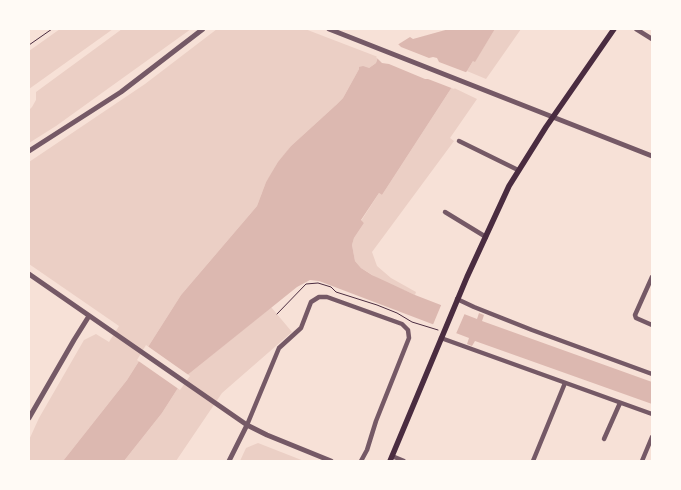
<!DOCTYPE html>
<html>
<head>
<meta charset="utf-8">
<style>
	body { margin:0 }
	#map { position:relative; width:681px; height:490px; overflow:hidden; background:#f7e1d7; font-family:Helvetica,sans-serif }
	canvas { display:block }
	.frame { position:absolute; inset:0; border:30px solid #fffaf5; pointer-events:none }
</style>
</head>
<body>
<div id="map">
<canvas width="681" height="490"></canvas>
<div class="frame"></div>
</div>
<script>
const g = document.querySelector('canvas').getContext('2d');
g.lineJoin = 'round';
function paint(path, color) { g.fillStyle = color; g.fill(path, 'evenodd'); }
const toPath = rows => new Path2D(rows.map(r => 'M' + r).join(''));
function trace(path, color, width, dash) { g.strokeStyle = color; g.lineWidth = width; g.lineCap = dash ? 'butt' : 'round'; g.setLineDash(dash || []); g.stroke(path); }
paint(toPath([
	[60,29,113,29,29,89,29,51],
	[122,29,191,29,56,126,29,143,29,110,32,107,36,100,36,92],
	[217,29,305,29,378,57,376,63,369,68,359,69,343,98,336,105,291,146,266,182,257,206,181,295,127,380,63,461,29,461,29,440,39,418,84,340,96,334,109,342,119,326,29,264,29,162,145,84],
	[495,29,521,29,486,79,467,71,473,61,475,61],
	[452,87,477,99,450,138,454,141,372,252,377,266,391,278,416,292,415,295,382,281,361,268,355,261,352,245,354,238,364,223,361,221,379,193,382,195],
	[271,307,292,332,222,393,176,461,124,461,162,413,185,377],
	[258,443,304,461,240,461,246,448]
]), '#ebcfc5');
paint(toPath([
	[449,29,495,29,475,62,473,61,467,71,452,87,382,195,379,193,361,220,364,223,354,238,352,245,355,261,361,268,372,275,415,295,477,319,479,313,484,315,482,321,652,382,652,404,475,341,472,346,467,344,469,338,319,281,310,280,297,287,185,377,162,413,124,461,63,461,127,380,181,295,257,206,266,182,278,162,291,146,336,105,343,98,359,69,359,67,363,66,369,68,376,63,378,57,410,37,413,39]
]), '#dcb8b0');
paint(toPath([
	[397,43,401,47,429,58,433,57,437,58,439,62,468,73,454,89,428,79,425,79,389,64,382,63,376,57],
	[442,303,465,313,455,336,432,327],
	[146,345,190,376,180,390,137,360]
]), '#f7e1d7');
trace(toPath([
	[29,45,52,29],
	[277,314,306,284,318,283,331,287,336,292,377,305,397,313,412,322,438,330]
]), '#4a2c40', 1);
trace(toPath([
	[636,29,652,39],
	[459,141,518,170],
	[445,212,486,237],
	[652,277,635,315,636,318,652,325],
	[457,299,474,307,532,330,652,374],
	[441,338,652,414],
	[247,425,279,348,301,328,311,302,319,297,327,297,402,324,408,330,409,338,376,421,367,450,361,461],
	[604,439,620,403],
	[392,456,404,461],
	[533,461,565,383],
	[642,461,652,437]
]), '#755966', 4.5);
trace(toPath([
	[329,29,652,156],
	[29,151,121,92,203,29],
	[29,274,247,425,267,435,331,461],
	[29,418,74,340,89,316],
	[229,461,247,425]
]), '#755966', 5);
trace(toPath([
	[390,461,467,277,509,186,546,127,614,29]
]), '#4a2c40', 5.5);
</script>
</body>
</html>
